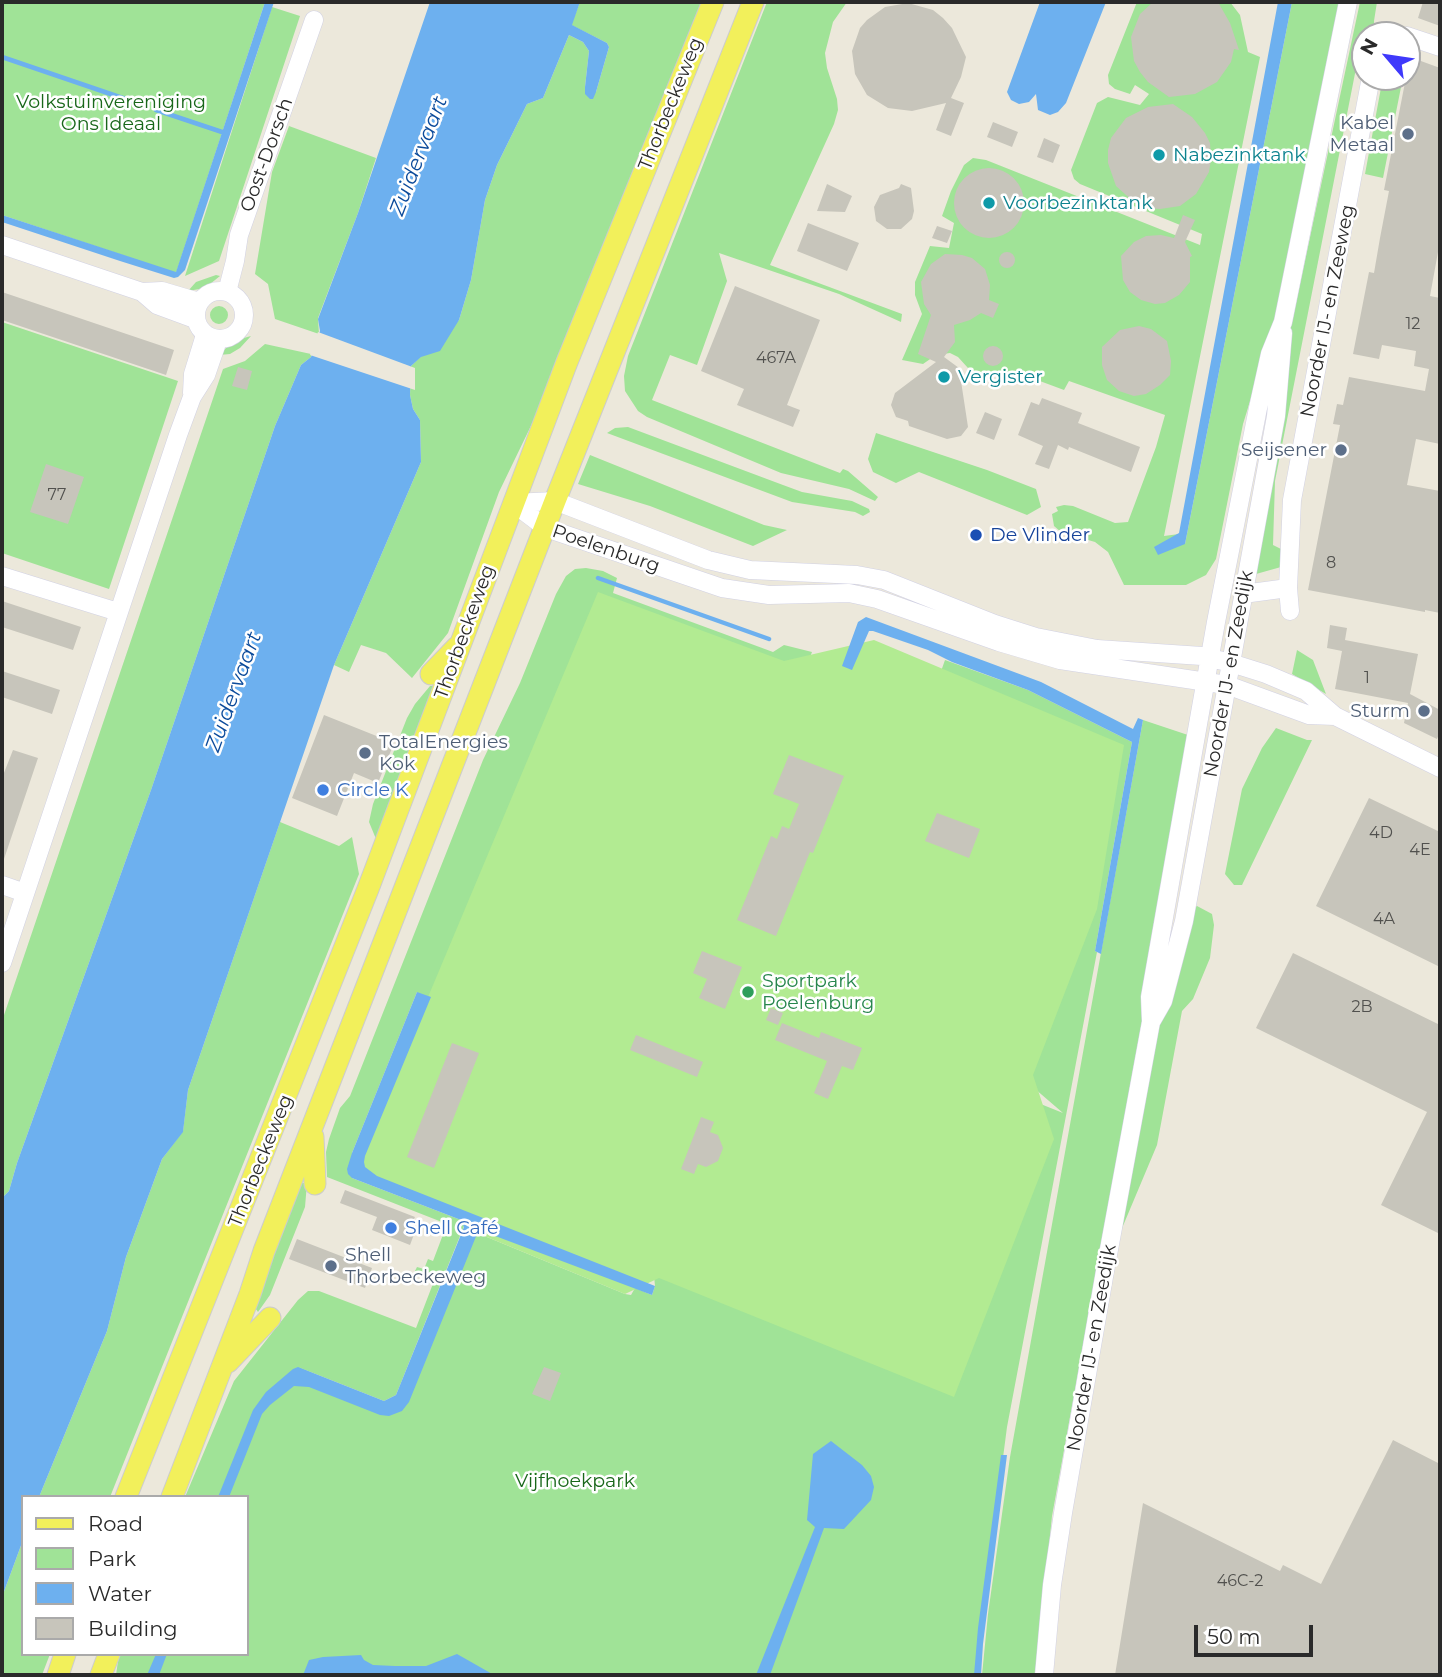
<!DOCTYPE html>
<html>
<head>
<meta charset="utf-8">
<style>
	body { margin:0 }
	#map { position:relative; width:1442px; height:1677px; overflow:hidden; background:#ece8db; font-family:Montserrat,sans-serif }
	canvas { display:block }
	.frame { position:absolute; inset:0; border:4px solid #2a2a2a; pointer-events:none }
	.legend { position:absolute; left:21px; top:1495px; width:228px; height:161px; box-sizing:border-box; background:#fff; border:2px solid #aaa; margin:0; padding:9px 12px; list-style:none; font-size:21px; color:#2a2a2a }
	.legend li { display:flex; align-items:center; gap:14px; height:35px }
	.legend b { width:35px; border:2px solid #aaa }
	.north { position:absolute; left:1351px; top:21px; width:70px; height:70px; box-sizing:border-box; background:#fff; border:2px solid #aaa; border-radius:50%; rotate:299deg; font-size:19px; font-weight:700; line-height:28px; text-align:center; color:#2a2a2a }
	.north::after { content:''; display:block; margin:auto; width:24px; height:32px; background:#3f39fb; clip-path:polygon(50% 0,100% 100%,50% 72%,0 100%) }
	.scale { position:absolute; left:1194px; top:1625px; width:119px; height:32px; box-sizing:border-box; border:4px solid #2a2a2a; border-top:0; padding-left:9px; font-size:21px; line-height:24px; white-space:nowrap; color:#2a2a2a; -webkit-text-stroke:5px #fff; paint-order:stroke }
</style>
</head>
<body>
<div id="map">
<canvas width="1442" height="1677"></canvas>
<div class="frame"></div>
<ul class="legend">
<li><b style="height:9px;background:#f2f05b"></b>Road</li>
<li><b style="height:19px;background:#a0e397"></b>Park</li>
<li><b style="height:19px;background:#6db0ef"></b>Water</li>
<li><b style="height:19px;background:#c7c5bb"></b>Building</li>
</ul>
<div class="north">N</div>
<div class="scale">50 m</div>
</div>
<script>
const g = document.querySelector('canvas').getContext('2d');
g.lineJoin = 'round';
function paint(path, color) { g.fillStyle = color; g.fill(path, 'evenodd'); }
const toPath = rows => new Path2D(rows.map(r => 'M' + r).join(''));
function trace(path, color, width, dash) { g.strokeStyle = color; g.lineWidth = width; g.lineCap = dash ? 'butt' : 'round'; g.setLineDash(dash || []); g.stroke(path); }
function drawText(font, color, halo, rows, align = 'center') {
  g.font = font + ' Montserrat,sans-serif'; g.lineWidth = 5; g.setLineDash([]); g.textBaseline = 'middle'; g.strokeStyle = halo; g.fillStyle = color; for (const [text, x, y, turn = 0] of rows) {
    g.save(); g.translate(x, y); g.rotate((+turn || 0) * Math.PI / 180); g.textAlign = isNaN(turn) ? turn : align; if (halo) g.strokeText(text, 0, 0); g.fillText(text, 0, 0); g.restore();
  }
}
paint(toPath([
	[2,2,265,2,176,273,2,215],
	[580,2,707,2,542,403,499,492,448,633,412,678,386,653,361,645,349,672,334,665,421,462,420,420,413,409,410,395,411,366,459,320,471,280,485,200,497,165,527,104,543,98,569,35,583,42,589,51,585,87,596,92,609,47,607,43,571,25],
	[767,2,847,2,833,22,825,53,827,68,837,99,838,110,834,124,770,265,902,314,901,322,839,294,719,253,727,281,697,365,670,355,652,400,840,473,843,469,848,471,878,497,875,501,849,489,781,473,647,417,638,411,625,391,624,376,628,356],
	[1137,2,1230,2,1240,15,1248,52,1260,57,1164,536,1179,534,1185,544,1292,2,1340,2,1274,323,1243,424,1216,559,1206,575,1186,585,1124,585,1108,552,1095,542,1061,532,1054,526,1052,514,1058,511,1056,507,1064,505,1073,506,1115,523,1128,522,1156,447,1165,415,1069,381,1064,390,1021,374,979,373,968,368,958,357,950,353,936,355,923,364,902,360,922,314,915,295,915,282,930,246,949,248,954,223,942,216,951,191,964,165,973,158,986,160,1200,245,1202,234,1080,184,1074,179,1071,170,1097,103,1108,97,1140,105,1149,94,1135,85,1130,94,1115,89,1109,84,1108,75],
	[1360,2,1377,2,1374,21,1375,35,1365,35,1365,49,1360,48,1275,481,1273,545,1281,549,1281,567,1256,574,1286,350],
	[272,7,300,16,219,261,185,276],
	[1383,77,1403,77,1383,178,1365,174],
	[289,126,376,158,358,213,318,318,319,334,275,319,268,284,255,274,272,172],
	[216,275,220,276,205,288,188,291,196,282],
	'210 315a9 9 0 1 1 18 0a9 9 0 1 1-18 0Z',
	[2,322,178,381,109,589,2,553],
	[251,336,240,348,230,354,219,355,233,341],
	[265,344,311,354,311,357,301,365,275,426,151,790,17,1163,9,1191,2,1198,2,1021,223,369,245,361],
	[628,427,783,485,802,492,852,501,869,509,870,512,863,516,855,512,792,502,607,433,615,428],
	[876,433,987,470,1036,489,1041,507,1027,515,919,472,896,483,873,472,868,459],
	[590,455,764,525,787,530,753,546,650,506,578,484],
	[586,568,603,571,617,578,613,593,773,652,784,645,812,652,775,748,640,1255,417,992,352,1153,352,1178,461,1220,464,1226,396,1395,384,1401,298,1367,394,1408,470,1230,625,1294,631,1295,635,1288,652,1295,655,1286,651,1244,884,1041,1063,1113,1013,1070,939,677,945,660,1028,690,1132,742,1095,951,1097,952,1007,1427,989,1565,979,1675,116,1675,119,1654,247,1654,247,1497,185,1497,234,1381,298,1300,308,1291,319,1291,416,1328,434,1281,415,1271,417,1267,424,1269,428,1259,433,1261,447,1224,327,1177,326,1152,329,1139,340,1108,350,1096,483,760,520,683,556,594,566,576,575,569],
	[1297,650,1313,660,1326,694,1292,674],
	[430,686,437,686,376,839,369,822,373,804,407,718,415,704],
	[1143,720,1191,736,1180,812,1052,1516,1036,1675,982,1675,988,1614,1010,1457],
	[1276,728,1307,740,1312,740,1242,885,1234,885,1225,874,1242,789,1262,748],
	[280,822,339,846,352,837,359,874,110,1497,39,1497,107,1331,126,1257,162,1159,183,1131,188,1090],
	[1197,906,1212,914,1214,925,1210,958,1193,999,1182,1011,1157,1145,1120,1233,1159,1026,1192,909],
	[301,1183,307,1183,305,1207,270,1295,258,1312,253,1305],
	[23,1540,23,1654,50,1654,42,1675,2,1675,2,1597]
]), '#a0e397');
paint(toPath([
	[598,592,784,661,874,640,1124,745,1097,909,1033,1075,1054,1139,954,1397,659,1278,625,1294,470,1230,475,1222,355,1171]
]), '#b2eb92');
paint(toPath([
	[265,2,274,2,185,270,178,277,174,278,120,261,2,222,2,215,176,272],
	[430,2,580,2,572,25,607,43,609,47,596,92,593,99,590,99,585,94,585,87,589,51,583,42,569,35,543,98,527,104,497,165,485,200,471,280,459,320,440,351,421,357,411,366,410,395,413,409,420,420,421,462,334,665,188,1090,183,1132,162,1159,126,1257,107,1331,39,1497,23,1497,23,1540,2,1597,2,1198,9,1191,17,1163,151,790,275,426,301,365,311,357,320,331,318,319,358,213],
	[1040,2,1106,2,1066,103,1058,112,1050,115,1038,110,1036,94,1029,102,1019,104,1011,100,1007,92],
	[1278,2,1292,2,1185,544,1158,555,1154,547,1179,533],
	[866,617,1041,682,1133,729,1138,718,1143,720,1101,954,1095,951,1132,742,1028,690,952,662,928,650,873,631,869,631,852,670,842,666,858,622],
	[417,992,431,997,365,1156,364,1162,365,1167,377,1176,655,1286,652,1295,482,1231,477,1234,409,1402,402,1411,389,1416,380,1415,309,1387,294,1386,270,1405,262,1414,229,1497,218,1497,253,1410,266,1392,293,1369,298,1367,384,1401,396,1395,464,1227,461,1220,352,1178,348,1174,347,1169,352,1153],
	[831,1441,862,1465,871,1476,874,1487,871,1500,844,1529,824,1528,770,1675,756,1675,815,1527,807,1520,813,1454],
	[1001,1455,1007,1455,983,1644,981,1675,974,1675,978,1628],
	[156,1654,167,1654,159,1675,147,1675],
	[457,1654,494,1675,303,1675,309,1660,323,1657,361,1655,364,1660,373,1665,395,1666,426,1666]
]), '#6db0ef');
paint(toPath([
	[318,332,415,368,415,390,310,355]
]), '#ece8db');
trace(toPath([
	[2,57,146,106],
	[156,110,222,132],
	[598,578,769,639]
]), '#6db0ef', 4.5);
paint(toPath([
	[1153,2,1218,2,1230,23,1239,50,1234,49,1231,62,1217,82,1195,94,1169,97,1148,82,1140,72,1134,61,1131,37,1140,14],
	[1423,2,1440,2,1440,26,1418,18],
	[908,3,933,10,943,18,952,28,966,57,961,77,951,98,964,103,951,136,936,130,946,103,912,111,888,108,867,95,855,74,852,51,860,28,867,20,885,7],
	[1410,57,1440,68,1440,241,1430,296,1440,298,1440,444,1416,439,1407,485,1440,491,1440,613,1425,610,1425,612,1308,590,1340,425,1333,424,1337,404,1343,405,1349,377,1425,391,1429,369,1414,366,1416,351,1382,345,1379,359,1353,354,1369,272,1374,273,1380,238,1389,191,1384,190],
	[1173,104,1192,117,1205,133,1210,143,1211,159,1209,172,1196,194,1180,206,1160,209,1147,208,1135,203,1116,186,1108,163,1108,150,1111,138,1126,118,1148,107],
	[993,122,1018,132,1012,147,987,137],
	[1044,138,1060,145,1053,163,1037,157],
	'954 203a35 35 0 1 1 70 0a35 35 0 1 1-70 0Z',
	[827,184,852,196,845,212,817,211],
	[901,184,911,188,914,211,912,219,901,229,887,229,876,221,874,207,880,195,899,188],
	[1183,215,1195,220,1185,242,1192,256,1190,257,1190,282,1179,295,1165,303,1155,304,1141,300,1130,292,1123,280,1121,256,1134,242,1146,236,1161,235,1174,238],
	[808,223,859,243,847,271,797,251],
	[937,226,952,231,947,243,932,238],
	'999 260a8 8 0 1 1 16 0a8 8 0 1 1-16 0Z',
	[945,254,962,255,972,258,985,269,990,285,989,300,999,304,993,318,981,313,970,320,954,325,955,342,944,357,959,368,968,427,961,436,947,439,909,426,908,421,896,417,891,405,895,393,936,362,918,354,931,315,924,304,921,282,931,264],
	[735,286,820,320,787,405,800,410,793,427,737,405,744,389,701,371],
	[2,292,174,350,166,375,2,320],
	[1139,326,1151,329,1167,341,1171,361,1170,375,1160,385,1146,394,1134,396,1119,391,1107,380,1102,365,1102,347,1120,330],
	'983 356a10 10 0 1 1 20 0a10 10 0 1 1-20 0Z',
	[238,367,252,371,247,390,232,386],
	[1042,398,1082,413,1078,423,1140,447,1131,472,1069,447,1068,450,1058,445,1049,469,1035,464,1043,446,1018,435,1031,402,1039,405],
	[985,412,1002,419,994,440,976,433],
	[46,464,84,477,68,524,30,512],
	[2,601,81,627,73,650,2,627],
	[1330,625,1347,628,1345,640,1418,654,1410,694,1440,710,1440,732,1437,739,1404,723,1408,703,1335,689,1342,651,1327,648],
	[2,671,60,690,52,714,2,697],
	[324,715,394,743,378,783,354,773,337,816,292,798],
	[13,750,38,758,4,859,2,859,2,778],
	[789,755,844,776,813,853,810,852,776,936,737,920,771,836,777,839,782,826,789,829,799,804,773,794],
	[1369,798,1440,832,1440,967,1316,906],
	[937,813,980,829,969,858,925,841],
	[702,951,742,967,725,1009,699,998,707,979,693,973],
	[1293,953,1440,1025,1440,1234,1381,1205,1427,1112,1256,1028],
	[771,1008,783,1013,778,1025,766,1020],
	[782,1023,819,1038,821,1032,862,1048,853,1070,842,1066,828,1099,814,1093,827,1061,775,1040],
	[636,1035,703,1062,697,1077,630,1050],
	[452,1043,479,1053,434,1168,407,1157],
	[701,1117,714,1122,710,1132,718,1135,723,1148,718,1161,706,1167,698,1164,694,1174,681,1169],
	[345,1190,415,1217,414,1219,419,1221,410,1245,372,1230,377,1217,340,1203],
	[297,1239,372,1268,365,1288,289,1259],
	[544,1367,561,1373,550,1401,532,1394],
	[1393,1440,1440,1464,1440,1675,1115,1675,1143,1503,1280,1571,1283,1565,1321,1584]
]), '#c7c5bb');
const minor = toPath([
	[1407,36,1440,47],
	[2,245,142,292,162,291,199,302],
	'196 315a24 24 0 1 1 48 0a24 24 0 1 1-48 0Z',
	[142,292,157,305,195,319],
	[227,292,235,261,239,235,314,20],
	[192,393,193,374,205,335],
	[513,503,555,501,708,560,750,570,857,575,884,580,995,624,1036,637,1097,649,1202,656,1231,663,1266,674,1306,691,1335,716,1440,768],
	[513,503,546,528,722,588,769,595,849,593,877,599,999,642,1060,660,1227,685,1309,715,1335,716],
	[2,576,118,612],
	[1243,594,1288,588],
	[1290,611,1288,588,1292,500,1371,77],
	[2,885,25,893],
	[2,963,178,435,192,397,206,375,218,340],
	[1151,1022,1163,1001,1184,921,1276,416,1283,333],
	[1044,1675,1052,1585,1063,1513,1105,1271,1151,1022,1150,997,1216,622,1258,408,1270,354,1283,322,1348,2]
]);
const major = toPath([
	[431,674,457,647],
	[313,1137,315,1184],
	[228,1362,270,1318],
	[126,1497,368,889,567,362,713,2],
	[172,1497,250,1294,264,1251,555,501,753,2],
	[58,1675,65,1654],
	[101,1675,109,1654]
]);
trace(minor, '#d1d1e3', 19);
trace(major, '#ccc', 23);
trace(minor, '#fff', 18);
trace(major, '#f2f05b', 21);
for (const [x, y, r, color] of [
	[1408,134,7,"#5c6f8a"],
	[1159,155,7,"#0f9aa8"],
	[989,203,7,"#0f9aa8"],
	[944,377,7,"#0f9aa8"],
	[1341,450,7,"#5c6f8a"],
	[976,535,7,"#1a4fb4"],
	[1424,711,7,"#5c6f8a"],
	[365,753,7,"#5c6f8a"],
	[323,790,7,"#3f7fe0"],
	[748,992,7,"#2e9e5b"],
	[391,1228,7,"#3f7fe0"],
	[331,1266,7,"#5c6f8a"]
]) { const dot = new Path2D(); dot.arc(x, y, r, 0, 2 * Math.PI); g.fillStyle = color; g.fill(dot); trace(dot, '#fff', 2.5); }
drawText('16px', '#51514e', null, [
	["12",1413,324],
	["467A",776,358],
	["77",57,495],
	["8",1331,563],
	["1",1367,678],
	["4D",1381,833],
	["4E",1420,850],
	["4A",1384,919],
	["2B",1362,1007],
	["46C-2",1240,1581]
]);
drawText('19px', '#19671a', '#fff', [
	["Volkstuinvereniging",111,102],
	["Ons Ideaal",111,124],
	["Vijfhoekpark",575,1481]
]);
drawText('19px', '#2a2a2a', '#fff', [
	["Thorbeckeweg",671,104,-68],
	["Oost-Dorsch",267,155,-70],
	["Noorder IJ- en Zeeweg",1328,311,-79],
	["Poelenburg",606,549,19],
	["Thorbeckeweg",465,632,-70],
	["Noorder IJ- en Zeedijk",1229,674,-80],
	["Thorbeckeweg",261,1161,-68],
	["Noorder IJ- en Zeedijk",1092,1348,-80]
]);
drawText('19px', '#4e5e75', '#fff', [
	["Kabel",1394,123],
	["Metaal",1394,145],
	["Seijsener",1327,450],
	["Sturm",1410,711],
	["TotalEnergies",379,742,"left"],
	["Kok",379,764,"left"],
	["Shell",345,1255,"left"],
	["Thorbeckeweg",345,1277,"left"]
], 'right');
drawText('19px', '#0d838f', '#fff', [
	["Nabezinktank",1173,155],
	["Voorbezinktank",1003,203],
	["Vergister",958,377]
], 'left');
drawText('19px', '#164399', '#fff', [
	["De Vlinder",990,535]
], 'left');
drawText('19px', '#366cbe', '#fff', [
	["Circle K",337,790],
	["Shell Café",405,1228]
], 'left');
drawText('19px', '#27864d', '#fff', [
	["Sportpark",762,981],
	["Poelenburg",762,1003]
], 'left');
drawText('italic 21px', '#0c4b9b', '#fff', [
	["Zuidervaart",419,156,-69],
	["Zuidervaart",234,692,-70]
]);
</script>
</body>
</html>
